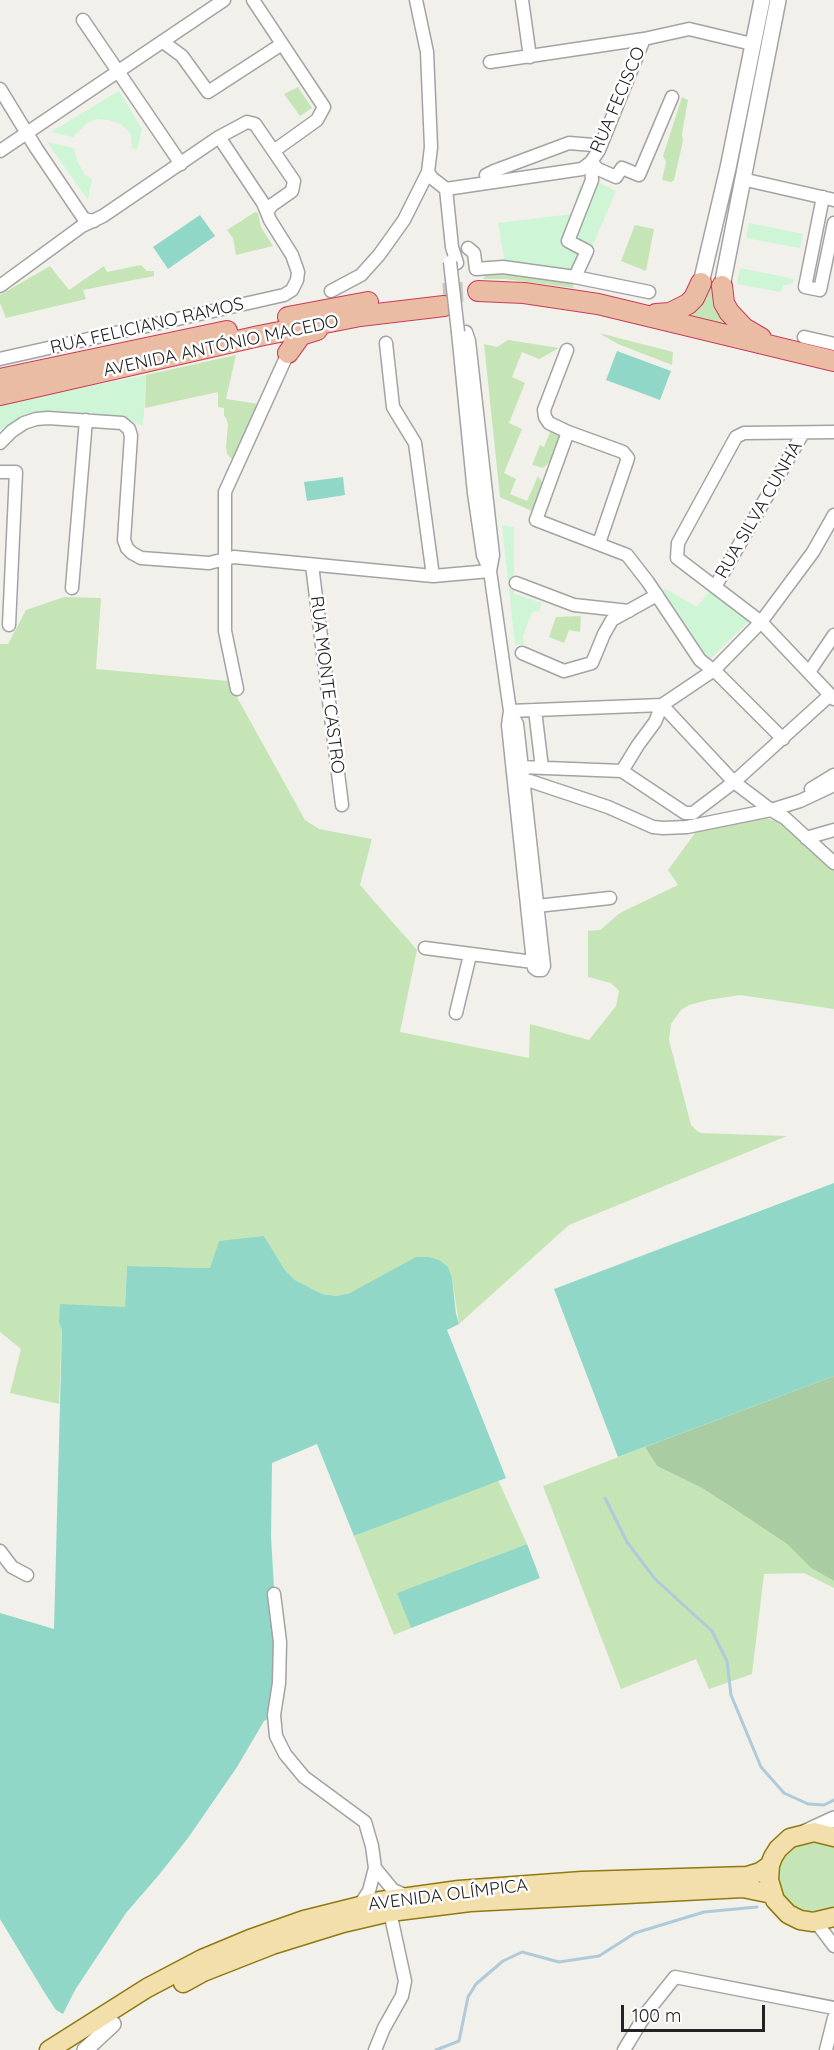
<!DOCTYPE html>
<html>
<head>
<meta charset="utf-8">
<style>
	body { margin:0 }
	#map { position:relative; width:834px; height:2050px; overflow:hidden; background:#f1f0ea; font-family:Quicksand,sans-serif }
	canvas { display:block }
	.scale { position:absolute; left:621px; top:2005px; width:144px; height:27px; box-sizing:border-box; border:3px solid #222; border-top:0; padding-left:8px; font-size:18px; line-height:21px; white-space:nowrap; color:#222; -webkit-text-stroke:4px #fff; paint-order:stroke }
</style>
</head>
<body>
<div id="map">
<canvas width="834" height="2050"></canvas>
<div class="scale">100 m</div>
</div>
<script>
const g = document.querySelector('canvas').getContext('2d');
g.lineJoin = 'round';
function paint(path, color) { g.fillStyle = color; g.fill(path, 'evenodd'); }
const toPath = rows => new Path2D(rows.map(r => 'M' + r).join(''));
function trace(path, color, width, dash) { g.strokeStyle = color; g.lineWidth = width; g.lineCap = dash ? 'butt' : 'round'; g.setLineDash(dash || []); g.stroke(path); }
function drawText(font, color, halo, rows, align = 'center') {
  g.font = font + ' Quicksand,sans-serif'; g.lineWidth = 5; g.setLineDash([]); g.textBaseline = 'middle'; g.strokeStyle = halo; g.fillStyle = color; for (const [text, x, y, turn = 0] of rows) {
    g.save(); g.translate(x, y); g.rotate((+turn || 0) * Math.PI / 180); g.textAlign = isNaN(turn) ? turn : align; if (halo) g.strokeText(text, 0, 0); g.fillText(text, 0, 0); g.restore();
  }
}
paint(toPath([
	[298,87,312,108,300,116,284,94],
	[682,97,688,100,682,134,683,141,674,180,671,182,662,180,666,162,663,156],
	[255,212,258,213,261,227,273,246,236,255,233,238,227,230],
	[635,225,654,229,646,271,621,261],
	[141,265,147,271,154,271,154,276,83,290,86,299,6,318,0,303,0,295,50,266,69,290,104,266,107,272],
	[506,271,570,280,574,288,505,279,483,279,486,275],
	[708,287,716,288,721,312,728,325,686,315],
	[599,333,673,352,672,365,618,344],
	[508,340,559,348,539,359,522,352,512,377,525,383,509,423,522,429,504,473,516,479,510,494,527,501,538,476,542,482,543,489,534,512,500,497,484,344,497,347],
	[236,355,226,399,259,404,232,459,227,454,226,447,228,424,226,418,224,416,224,408,218,407,218,392,145,408,146,375],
	[551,430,558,433,561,439,554,458,543,468,532,465,540,445,544,447],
	[64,597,101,598,96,669,228,681,305,820,319,829,372,839,360,885,417,950,400,1032,529,1058,530,1024,589,1040,616,1006,619,991,611,983,588,977,588,931,600,930,620,913,678,885,668,870,698,829,763,817,778,822,834,870,834,1009,740,995,708,1000,689,1005,681,1010,671,1024,669,1040,691,1125,697,1131,701,1133,787,1136,569,1225,459,1324,452,1278,362,1287,350,1293,336,1296,322,1294,295,1280,285,1270,264,1236,210,1268,127,1266,125,1307,59,1323,62,1330,59,1404,10,1393,21,1349,0,1332,0,644,8,644,26,610],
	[581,616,580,632,569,630,564,643,549,637,556,617],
	[645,1447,657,1466,702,1488,736,1509,787,1544,811,1568,834,1581,834,1588,804,1573,764,1574,752,1674,709,1689,696,1659,621,1689,543,1486],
	[498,1480,527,1544,398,1593,411,1628,394,1635,354,1536],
	[820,1838,834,1843,834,1911,814,1917,787,1906,774,1874,787,1848]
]), '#c6e5b6');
paint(toPath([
	[834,1376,834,1581,811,1568,787,1544,735,1509,702,1488,657,1466,645,1447]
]), '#a9cca3');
paint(toPath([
	[119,91,142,129,137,150,132,148,131,135,127,130,122,125,109,120,97,119,87,123,73,137,51,132],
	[47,142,74,148,77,161,85,175,92,179,88,200],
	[595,181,616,191,593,245,573,236],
	[587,185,563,242,578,250,580,258,573,272,505,264,498,223,572,214,580,186],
	[749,223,803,234,800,248,746,238],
	[740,268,794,279,793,283,783,286,781,292,737,284],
	[146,375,143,426,121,416,50,411,25,415,0,430,0,404],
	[502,525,514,527,514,594,542,603,539,611,532,612,523,636,524,645,515,644],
	[666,589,697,607,711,589,750,620,711,658,707,657,663,591]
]), '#cdf5d6');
paint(toPath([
	[200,215,215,236,168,269,153,247],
	[617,351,671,371,660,400,606,380],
	[343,477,345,495,307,501,304,482],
	[834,1183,834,1376,618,1457,554,1289],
	[264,1236,285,1270,295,1280,322,1294,336,1296,350,1293,416,1257,429,1257,439,1260,448,1267,452,1278,456,1314,459,1324,447,1330,506,1478,354,1536,317,1444,272,1463,271,1537,275,1604,274,1715,264,1721,237,1767,188,1838,158,1876,126,1913,75,1990,63,2014,56,2010,46,1995,0,1919,0,1613,54,1629,62,1330,59,1323,60,1304,125,1307,127,1266,210,1268,219,1241],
	[527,1544,540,1578,411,1628,397,1593]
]), '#90d7c7');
trace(toPath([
	[605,1498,627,1542,655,1579,712,1631,727,1661,731,1695,761,1767,784,1793,808,1804,824,1805,834,1800],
	[436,2050,459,2041,468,1997,476,1984,503,1961,522,1952,559,1962,599,1956,635,1933,704,1912,757,1907]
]), '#afcada', 3);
trace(toPath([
	[443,293,478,291]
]), '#c8c7c2', 20, [20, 10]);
const minor = toPath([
	[253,0,324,107,317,120,275,150],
	[522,0,530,57],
	[83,20,181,164],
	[163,42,182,56,208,92,282,44],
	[490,62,644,39,689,29,752,44],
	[0,89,36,148,84,219,94,221],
	[0,151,224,0],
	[591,162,598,169,616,177,622,168,639,175,672,97],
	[428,172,432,178,446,189,452,247,457,263],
	[486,175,494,171,569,143,593,145],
	[742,179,834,200],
	[446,189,582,169,591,162,599,150,644,39],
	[823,197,805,287,820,290,834,223],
	[468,248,474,253,476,269,503,267,575,277,649,292],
	[575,277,587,251,568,241,592,180,591,162],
	[0,286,82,226,103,216,219,137,247,122,255,124,294,181,292,191,272,205,267,212],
	[331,291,361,275,379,255,404,220,428,172,431,147,427,52,416,0],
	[458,332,474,493,483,555,490,571,510,711,517,724,544,966,542,970,537,970,534,968,533,962,508,725,510,711],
	[466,332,469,341,493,555,490,571],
	[804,337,834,344],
	[386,343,393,407,415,443,433,576],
	[567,350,544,410,545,417,549,423,568,432,623,452,628,458,599,543],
	[0,359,284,295,292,290,297,280,298,272,292,255,270,220,263,203,219,137],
	[568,432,536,520,627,555,648,582,700,660,719,675,783,739],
	[834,432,744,433,736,437,678,543,677,558,761,622,834,699],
	[0,443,12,431,24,423,36,419,48,418,122,423,129,429,131,436,124,540,127,548,132,553,141,558,209,563,234,557,433,576,490,571],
	[0,472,16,472,9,625],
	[312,565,342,805],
	[516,583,574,605,629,611],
	[715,587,803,433],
	[72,588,86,420],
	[522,653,564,671,592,663,604,634,612,620,657,595],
	[809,672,834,635],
	[237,689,225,631,225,492,288,353],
	[535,710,542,768],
	[510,711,662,705,714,670,761,622,813,552,834,515],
	[521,767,622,771,685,813,693,813,734,782,830,695],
	[622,771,638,745,655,722,662,705,734,782,771,810,785,818,834,863],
	[523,781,530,781,608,807,653,827,663,828,687,827,771,810,800,801,834,785],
	[811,789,834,775],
	[806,838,834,830],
	[537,906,610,898],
	[425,948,533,962],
	[456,1013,470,955],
	[0,1551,12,1567,27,1575],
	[274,1594,280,1642,279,1683,274,1715,276,1736,285,1754,304,1777,365,1822,372,1846,375,1868,369,1891,359,1906],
	[375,1868,393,1890,407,1896],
	[816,1922,834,1946],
	[375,2050,384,2028,402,1996,405,1981,390,1912],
	[624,2050,647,2012,675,1977,834,2008],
	[826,2050,834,2018]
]);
const tertiary = toPath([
	[701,283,728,168,762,0],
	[722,286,778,0],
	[806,1832,834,1819],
	[85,2050,113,2024]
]);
const primary = toPath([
	[834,1837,814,1832,790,1838,778,1849,773,1857,770,1865,769,1880,775,1900,788,1914,800,1920,813,1922,834,1917],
	[183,1983,203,1972,272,1945,343,1923,390,1912,470,1902,743,1888,772,1894],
	[49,2050,147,1988,202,1959,250,1939,304,1920,380,1901,459,1890,582,1881,747,1876,760,1872,770,1865]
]);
const trunk = toPath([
	[722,286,724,303,729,312,744,328,761,338],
	[478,291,524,293,598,304,834,361],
	[656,314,670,313,688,304,694,298,701,283],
	[288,317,368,302],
	[288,353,301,335,317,330],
	[0,379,227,331],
	[0,395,259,336,360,316,444,306]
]);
trace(minor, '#a3a3a3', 15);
trace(tertiary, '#a3a3a3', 18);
trace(primary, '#907910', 21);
trace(trunk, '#cb3b57', 22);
trace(minor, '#fff', 12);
trace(tertiary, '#fff', 15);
trace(primary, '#f3dfac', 18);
trace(trunk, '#eabca4', 20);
const minorBridge = toPath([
	[450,262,458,332]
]);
trace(minorBridge, '#a3a3a3', 15, []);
trace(minorBridge, '#fff', 12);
drawText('18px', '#222', '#fff', [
	["RUA FECISCO",618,100,-67],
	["RUA FELICIANO RAMOS",147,326,-13],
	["AVENIDA ANTÓNIO MACEDO",221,346,-12],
	["RUA SILVA CUNHA",759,510,-60],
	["RUA MONTE CASTRO",327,685,83],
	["AVENIDA OLÍMPICA",448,1895,-7]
]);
</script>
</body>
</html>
